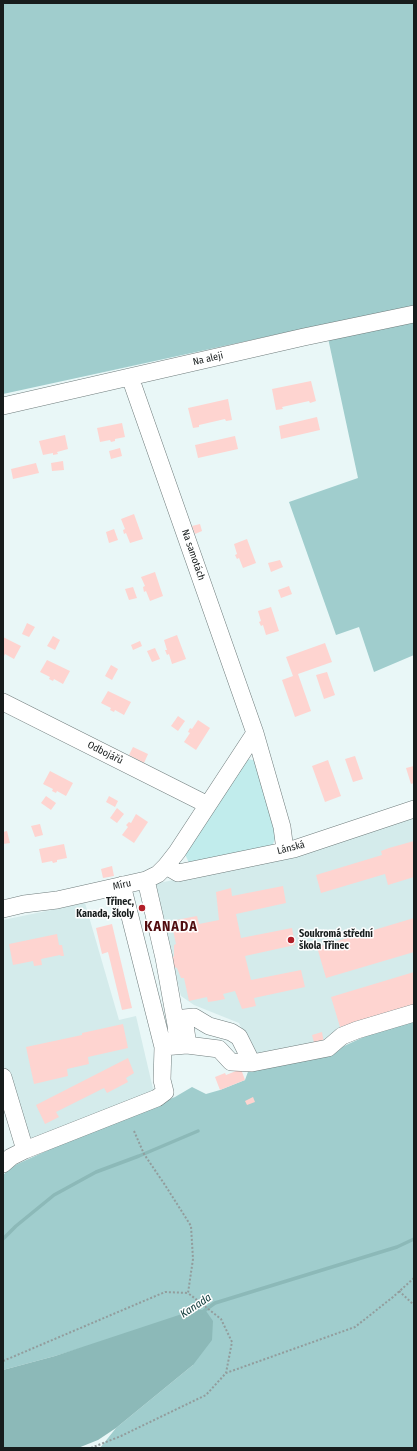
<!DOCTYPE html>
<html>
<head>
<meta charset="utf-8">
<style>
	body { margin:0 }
	#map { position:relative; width:417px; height:1451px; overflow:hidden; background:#e9f7f7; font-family:"Fira Sans Condensed",sans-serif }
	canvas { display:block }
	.frame { position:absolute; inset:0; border:4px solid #171c1c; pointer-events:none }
</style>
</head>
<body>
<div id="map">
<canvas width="417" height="1451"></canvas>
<div class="frame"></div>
</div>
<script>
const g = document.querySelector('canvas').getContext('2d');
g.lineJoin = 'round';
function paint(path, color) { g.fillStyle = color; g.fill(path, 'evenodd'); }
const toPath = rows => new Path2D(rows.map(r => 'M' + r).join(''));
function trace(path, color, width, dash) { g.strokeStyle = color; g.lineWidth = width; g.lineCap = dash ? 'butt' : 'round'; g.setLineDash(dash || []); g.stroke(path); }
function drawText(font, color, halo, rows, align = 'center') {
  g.font = font + ' "Fira Sans Condensed",sans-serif'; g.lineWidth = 3; g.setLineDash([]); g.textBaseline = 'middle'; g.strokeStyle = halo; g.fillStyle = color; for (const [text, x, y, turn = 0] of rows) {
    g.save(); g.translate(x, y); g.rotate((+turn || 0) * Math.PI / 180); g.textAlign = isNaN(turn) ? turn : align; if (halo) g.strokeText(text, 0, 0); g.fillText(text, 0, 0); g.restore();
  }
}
paint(toPath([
	[414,817,414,1008,325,1045,255,1058,239,1023,194,1005,181,996,154,884,311,852],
	[85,903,119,1020,136,1016,154,1093,35,1140,24,1134,3,1063,3,920]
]), '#d4ebeb');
paint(toPath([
	[248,759,261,762,279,827,272,847,189,863,185,854]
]), '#c1ecec');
paint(toPath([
	[3,3,414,3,414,655,374,672,359,627,336,635,289,502,358,478,325,324,3,394],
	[414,1021,414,1448,100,1448,116,1428,193,1365,101,1342,55,1356,3,1370,3,1175,13,1166,93,1130,175,1097,192,1087,206,1094,220,1090,245,1080,249,1069,331,1052,366,1036]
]), '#a0cdcd');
paint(toPath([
	[197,1309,206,1311,213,1321,212,1340,193,1365,116,1428,98,1440,78,1448,3,1448,3,1370,55,1356]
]), '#8cb9b8');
trace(toPath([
	[3,1239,16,1226,54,1195,96,1172,139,1156,198,1131],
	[201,1313,215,1303,397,1247,414,1239]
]), '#8cb9b8', 3.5);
paint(toPath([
	[311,381,316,401,310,403,309,401,282,407,283,409,276,410,272,389],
	[228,399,232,420,226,421,225,419,199,425,199,427,193,428,188,408],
	[317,417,320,430,281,439,279,426],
	[122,423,125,437,115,439,115,441,111,442,110,440,100,442,97,428],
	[65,435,68,449,57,452,58,454,53,455,53,453,43,455,39,441],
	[235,436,238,449,198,458,195,445],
	[120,448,122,456,111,459,109,451],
	[63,461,64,470,52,471,51,463],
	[36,463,39,473,13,479,11,469],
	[134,514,143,539,130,543,126,533,124,534,123,530,125,529,121,519],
	[200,524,202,531,195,534,192,526],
	[114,529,118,540,109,543,106,532],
	[247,539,256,563,243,568,239,558,237,559,235,555,237,554,234,544],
	[280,560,283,567,271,572,268,563],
	[155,572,163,596,150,601,146,591,144,592,143,587,145,586,141,577],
	[289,586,292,594,281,598,278,590],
	[133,587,137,598,129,600,125,589],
	[271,607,279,631,266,635,263,625,261,626,259,622,261,621,258,611],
	[27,623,35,627,29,637,22,634],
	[177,635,186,659,172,664,169,654,167,655,165,650,167,650,164,640],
	[53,636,60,640,55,650,47,646],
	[3,637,21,646,14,659,5,654,3,658],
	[140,641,142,646,133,650,131,645],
	[325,643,332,662,298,674,311,711,295,717,282,680,293,676,286,657],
	[155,648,160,659,152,662,147,651],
	[47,660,70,671,63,684,54,679,53,681,49,679,50,677,40,672],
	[111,665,118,669,112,680,105,676],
	[327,672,335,695,324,699,316,675],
	[108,691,131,702,124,715,115,710,114,712,110,710,111,708,101,703],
	[178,716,185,721,178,731,171,726],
	[198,720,210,728,196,750,184,742,190,733,188,732,190,728,192,729],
	[133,747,148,754,144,763,129,755],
	[355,756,363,779,353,782,345,759],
	[328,760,341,796,325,802,312,766],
	[414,766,414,783,411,784,406,768],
	[50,771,73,783,66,796,57,791,56,793,52,791,53,789,43,784],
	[46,796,56,803,51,810,41,803],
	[109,796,118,801,115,807,106,802],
	[117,808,124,814,117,823,110,818],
	[136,814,148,822,134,843,122,835,128,827,126,825,129,822,131,823],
	[40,824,43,835,35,837,31,826],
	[7,831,10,843,3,844,3,832],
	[414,841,414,877,388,885,385,874,321,893,316,875,382,855,381,851,389,848],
	[64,844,67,858,57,860,57,862,53,863,52,861,42,863,39,849],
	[112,866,114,876,103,878,101,869],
	[283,886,286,903,236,914,241,938,292,928,295,945,245,956,251,980,301,970,305,987,254,998,256,1006,242,1009,235,991,223,994,225,999,215,1001,208,1002,207,997,189,1001,184,978,181,978,177,968,174,967,171,959,174,956,174,945,176,944,171,921,197,916,199,924,219,920,216,892,231,888,232,896],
	[414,918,414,952,326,978,317,947],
	[112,924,132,1008,122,1010,108,952,102,954,96,928],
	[57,934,59,945,62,945,64,956,61,956,60,955,41,959,42,965,34,966,33,961,13,965,9,944],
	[414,972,414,1005,340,1027,331,997],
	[123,1024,128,1048,88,1057,89,1064,67,1069,68,1076,34,1084,26,1047,82,1035,82,1033],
	[322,1032,324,1043,315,1046,312,1035],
	[128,1058,134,1073,126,1078,128,1082,107,1093,104,1088,56,1112,59,1117,45,1124,36,1105],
	[241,1069,245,1080,220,1090,215,1077,225,1073,226,1075],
	[253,1097,255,1102,247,1105,245,1101]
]), '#fed4d0');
const minor = toPath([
	[130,377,255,733,282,827,285,850],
	[3,406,304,337,414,314],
	[3,702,208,805],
	[166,866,178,873,294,849,414,809],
	[146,880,164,958,176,1025,178,1045],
	[122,885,163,1047],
	[3,909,24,904,57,900,146,880,158,874,166,866,177,852,255,733],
	[187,1039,184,1018,194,1017,209,1026,231,1032,239,1037,252,1063],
	[3,1077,25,1150],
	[3,1164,11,1157,25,1150,157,1098,165,1092,162,1080,163,1047,187,1045,219,1049,231,1062,252,1063,328,1048,342,1036,357,1030,414,1013]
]);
trace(minor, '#707d7d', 18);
trace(toPath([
	[134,1131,144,1154,165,1185,191,1226,193,1259,188,1293,221,1319,232,1342,226,1373],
	[399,1291,414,1305],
	[3,1361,165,1292,188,1293],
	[91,1448,121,1436,206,1395,226,1373,355,1327,393,1297,414,1278]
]), '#929c9c', 2, [2, 2]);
trace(minor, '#fff', 17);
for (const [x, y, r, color] of [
	[142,908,4,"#b11f28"],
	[291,940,4,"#b11f28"]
]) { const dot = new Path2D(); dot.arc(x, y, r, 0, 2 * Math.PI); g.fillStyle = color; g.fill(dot); trace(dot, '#fff', 1.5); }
drawText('10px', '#171c1c', '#fff', [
	["Na aleji",208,359,-13],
	["Na samotách",193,555,71],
	["Odbojářů",105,753,27],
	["Lánská",291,848,-14],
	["Míru",122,885,-12]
]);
drawText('bold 10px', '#171c1c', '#fff', [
	["Třinec,",134,902],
	["Kanada, školy",134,914],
	["Soukromá střední",299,934,"left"],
	["škola Třinec",299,946,"left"]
], 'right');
drawText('italic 11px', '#0c3838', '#fff', [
	["Kanada",196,1306,-33]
]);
g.letterSpacing = '1px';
drawText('bold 14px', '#510c0f', '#fff', [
	["KANADA",171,927]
]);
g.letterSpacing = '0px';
</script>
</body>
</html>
